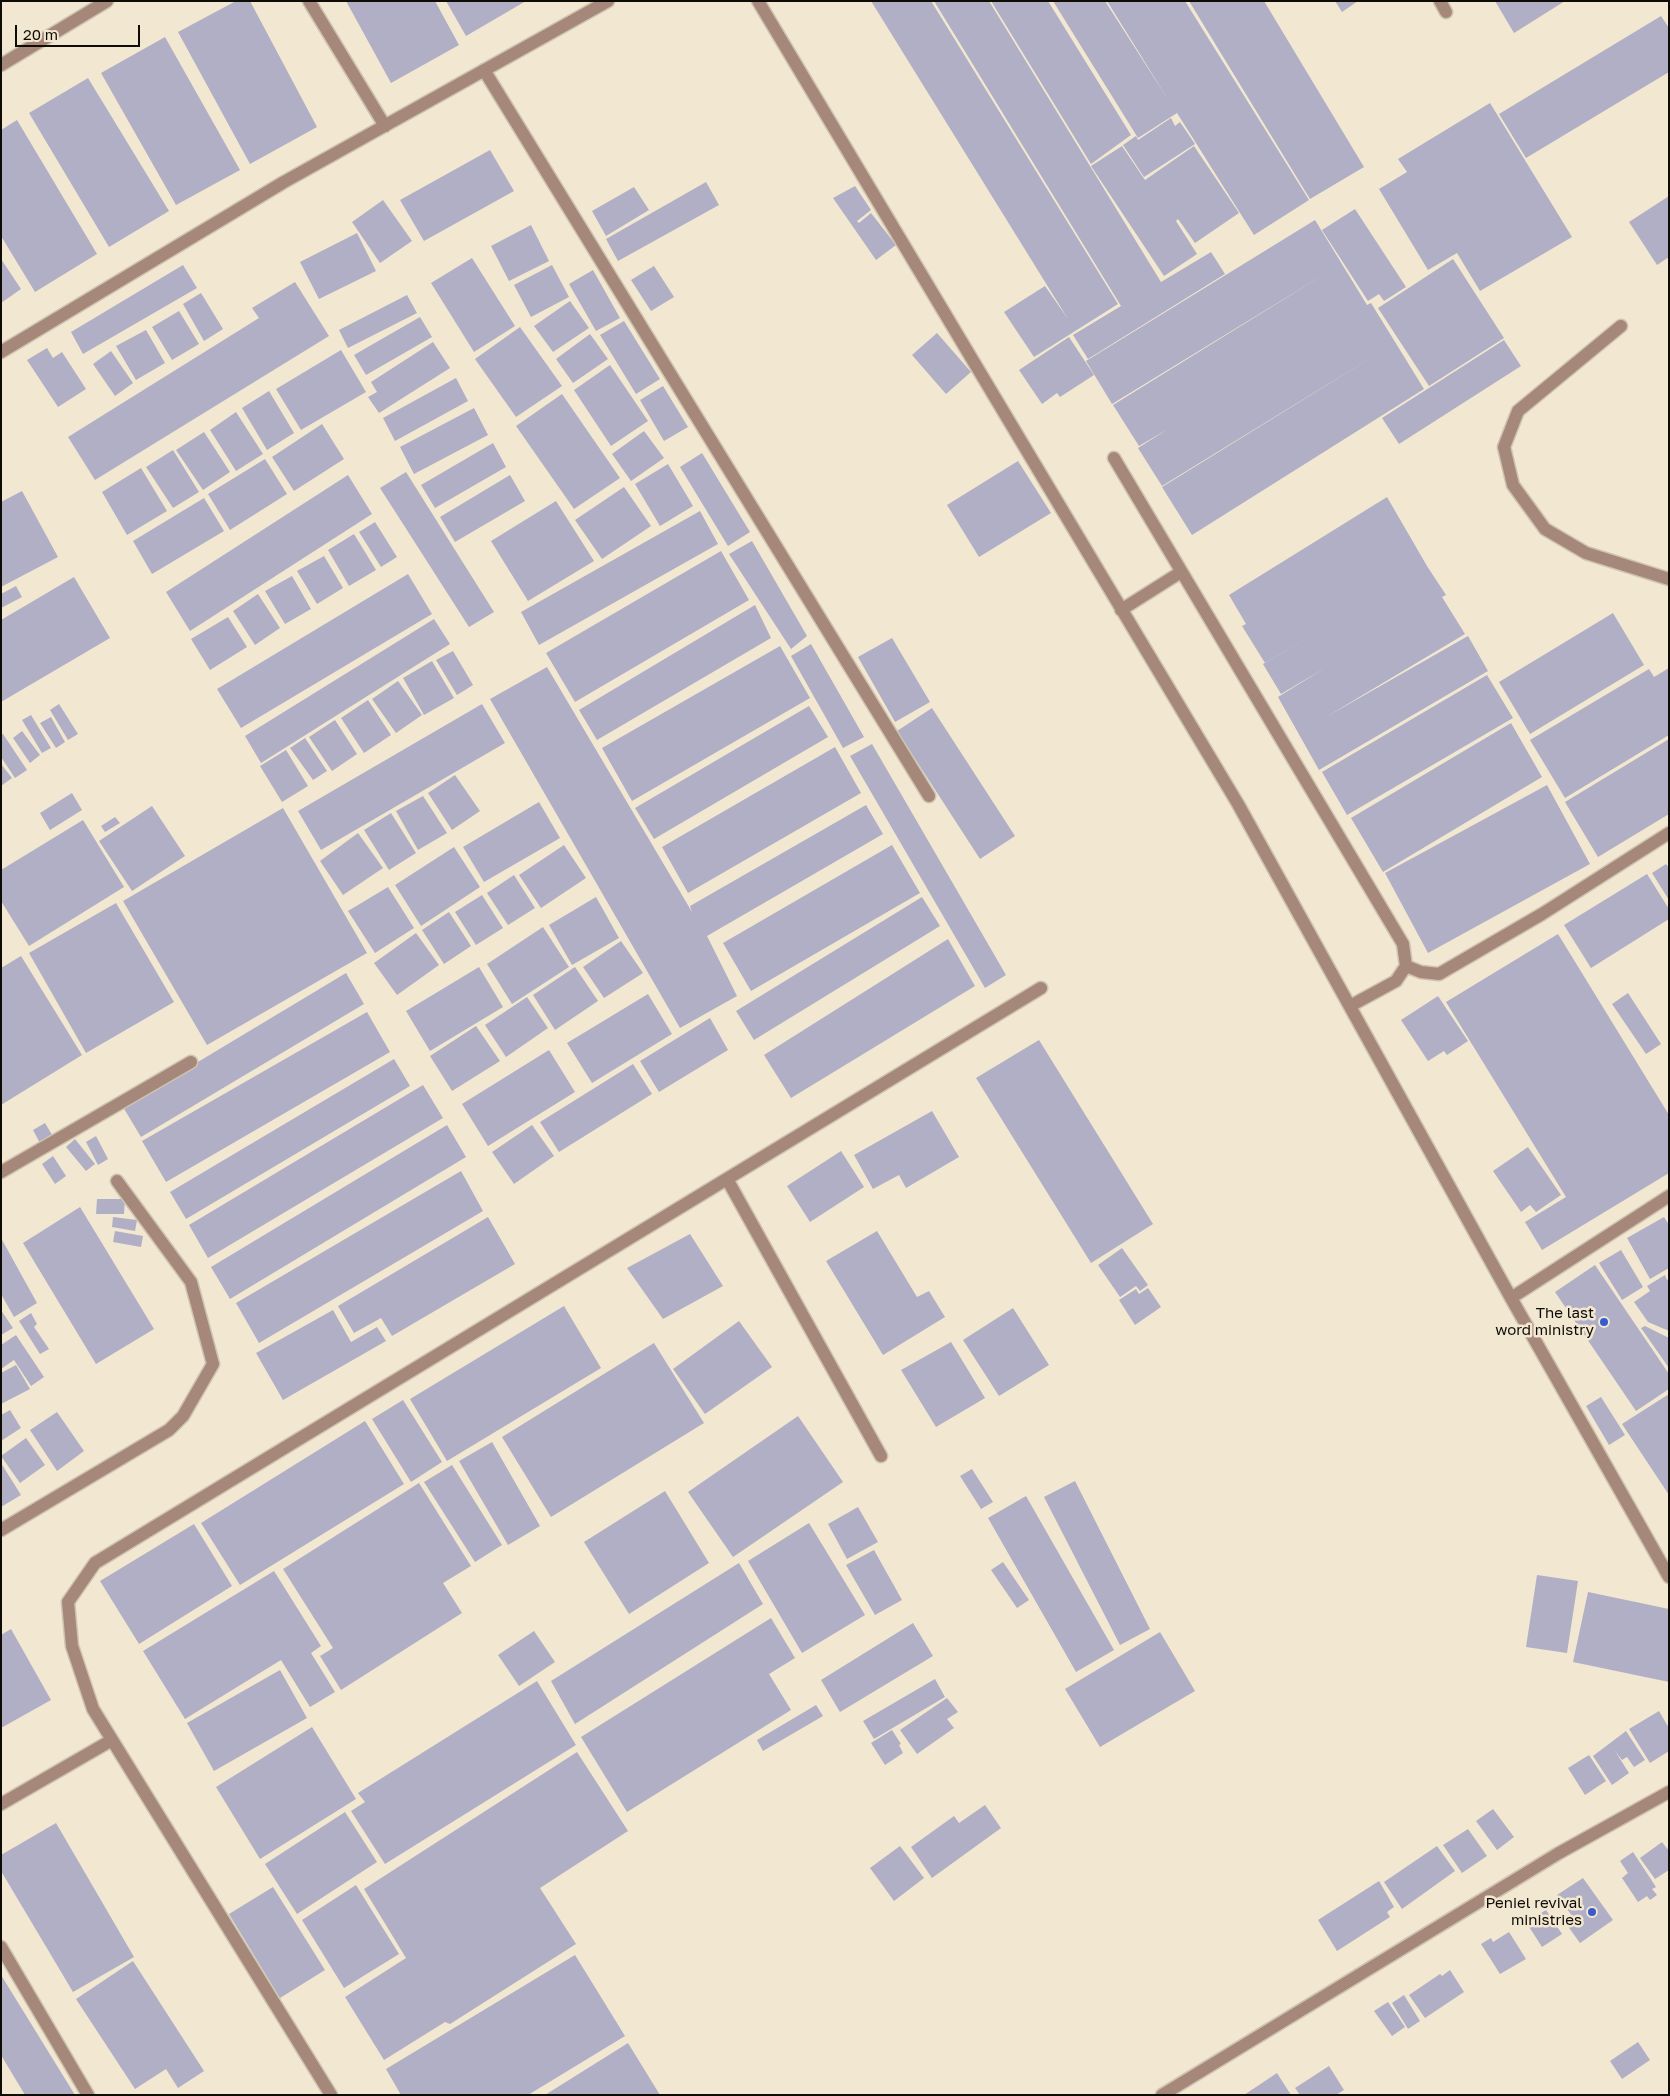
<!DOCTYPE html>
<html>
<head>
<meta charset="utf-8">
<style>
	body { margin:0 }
	#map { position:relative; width:1670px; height:2096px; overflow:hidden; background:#f2e7d1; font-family:"Golos Text",sans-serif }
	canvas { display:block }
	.frame { position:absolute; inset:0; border:2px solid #0f0b05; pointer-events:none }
	.scale { position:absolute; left:15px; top:25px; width:125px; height:22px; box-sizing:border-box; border:2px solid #0f0b05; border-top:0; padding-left:6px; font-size:15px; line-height:18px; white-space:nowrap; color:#0f0b05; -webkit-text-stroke:4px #f2e7d1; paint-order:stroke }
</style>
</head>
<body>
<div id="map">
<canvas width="1670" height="2096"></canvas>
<div class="frame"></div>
<div class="scale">20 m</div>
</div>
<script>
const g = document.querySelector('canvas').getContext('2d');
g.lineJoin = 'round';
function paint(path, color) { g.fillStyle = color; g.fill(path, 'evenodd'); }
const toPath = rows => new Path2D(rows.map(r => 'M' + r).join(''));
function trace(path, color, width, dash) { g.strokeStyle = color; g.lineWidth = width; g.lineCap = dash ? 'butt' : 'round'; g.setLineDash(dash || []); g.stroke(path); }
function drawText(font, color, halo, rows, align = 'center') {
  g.font = font + ' "Golos Text",sans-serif'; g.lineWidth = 5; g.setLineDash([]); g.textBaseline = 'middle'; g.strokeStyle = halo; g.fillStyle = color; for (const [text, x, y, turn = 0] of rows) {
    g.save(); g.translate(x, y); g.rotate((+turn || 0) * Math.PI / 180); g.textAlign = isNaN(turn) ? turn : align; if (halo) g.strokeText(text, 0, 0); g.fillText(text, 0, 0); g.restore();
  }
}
paint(toPath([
	[236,1,250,1,317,127,250,164,178,32],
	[346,1,435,1,459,45,391,83],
	[446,1,526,1,466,36],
	[871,1,931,1,1118,304,1034,357,1004,312,1045,286,1068,319],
	[934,1,989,1,1161,282,1211,252,1225,274,1088,359,1073,335,1121,306],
	[991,1,1048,1,1131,135,1091,164],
	[1053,1,1105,1,1169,101,1107,1,1185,1,1309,200,1254,235,1177,113,1138,138],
	[1189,1,1264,1,1364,167,1310,199],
	[1335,1,1358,1,1342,12],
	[1495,1,1565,1,1514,33],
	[1661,16,1669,28,1669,72,1526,158,1499,114],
	[165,37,240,170,176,205,101,73],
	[88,78,169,211,109,247,29,113],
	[1490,103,1572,237,1480,291,1457,253,1428,270,1379,189,1407,172,1398,159],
	[1171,118,1175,126,1180,122,1195,144,1144,177,1123,145,1136,136,1138,140],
	[17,120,97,254,35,292,1,236,1,130],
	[1122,146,1145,180,1194,146,1239,213,1195,243,1178,219,1176,221,1197,254,1164,276,1091,166],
	[490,150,514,191,424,241,400,200],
	[706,182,719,205,618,261,606,239],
	[855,186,871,210,857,221,859,223,871,213,896,245,876,260,833,198],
	[634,187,649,210,606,236,592,211],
	[1669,196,1669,257,1657,265,1629,222],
	[383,200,412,241,380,263,352,222],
	[1355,209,1406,287,1384,301,1379,294,1368,301,1322,230],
	[1315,220,1367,305,1371,303,1424,389,1192,535,1162,487,1382,351,1162,486,1138,448,1168,429,1139,446,1113,405,1328,272,1112,404,1086,361],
	[531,225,549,261,509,281,491,246],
	[357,233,376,271,319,299,300,262],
	[472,258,515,326,474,352,431,283],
	[1,259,21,289,1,303],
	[1453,259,1504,338,1429,386,1378,308],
	[183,265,197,288,83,354,71,332],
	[552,265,569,297,531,317,514,285],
	[654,266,674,297,651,311,631,280],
	[593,270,620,318,596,331,569,284],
	[295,282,329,336,95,480,68,437,259,318,252,308],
	[201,293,223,329,204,341,183,304],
	[407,295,417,313,348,348,339,330],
	[570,301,589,328,553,352,534,326],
	[179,311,199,344,172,360,152,327],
	[420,317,432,337,366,375,354,355],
	[624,321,660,379,636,394,600,335],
	[520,327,562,386,516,417,475,359],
	[146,330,165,363,136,380,116,346],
	[937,333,971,372,946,394,912,355],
	[590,334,608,359,573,383,556,359],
	[1069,337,1094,375,1060,397,1057,393,1042,404,1019,370],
	[1504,340,1521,366,1399,444,1382,418],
	[433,342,450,368,379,413,368,397,377,392,371,382],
	[47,348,53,358,62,352,86,389,58,407,27,360],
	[341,350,366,392,301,430,276,389],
	[111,351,133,383,115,396,93,364],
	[610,365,648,421,611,446,574,390],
	[456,378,468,401,395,441,383,418],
	[663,386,688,427,664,441,640,400],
	[269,391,294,433,267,450,242,408],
	[562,394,620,478,574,509,516,426],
	[474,408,488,435,414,474,400,447],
	[236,412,263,454,236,471,210,430],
	[322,424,344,459,294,491,272,457],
	[644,431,664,458,631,481,612,454],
	[204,432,230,472,203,490,176,450],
	[493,443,506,467,435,508,421,485],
	[173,450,199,492,173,508,146,467],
	[702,453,750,532,728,546,680,467],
	[265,459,287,494,230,530,208,494],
	[1018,461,1051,513,979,557,947,505],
	[668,464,693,506,660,526,635,484],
	[141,468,167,511,127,535,102,492],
	[406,472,494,612,469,627,380,488],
	[348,475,372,514,190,631,166,592],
	[510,475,525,501,455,542,440,517],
	[624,487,651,526,602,559,575,520],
	[22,491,58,557,1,587,1,502],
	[1387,497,1427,566,1446,595,1442,597,1465,634,1326,717,1468,636,1488,671,1319,770,1278,697,1325,668,1281,694,1263,664,1316,633,1265,663,1242,626,1246,624,1229,595],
	[204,498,224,531,152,574,133,541],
	[556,501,594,561,528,601,491,541],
	[700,511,718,544,539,645,521,612],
	[375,522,397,557,381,567,359,532],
	[354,534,376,570,349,586,328,550],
	[752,541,807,636,791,649,729,554],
	[721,551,749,600,575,702,546,653],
	[324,556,343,588,317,604,297,571],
	[408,574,432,614,241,728,217,689],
	[292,576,311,609,285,624,265,591],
	[74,577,110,638,1,702,1,620],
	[16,586,22,597,1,608,1,594],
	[258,594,280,628,255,645,233,611],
	[755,605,771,638,597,740,579,710],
	[1613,613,1644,665,1530,734,1499,682],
	[228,617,247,647,210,670,191,639],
	[434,619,450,644,261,763,245,736],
	[892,638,930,702,895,722,858,657],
	[811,644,864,737,843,748,791,656],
	[780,646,810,698,632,801,602,748],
	[453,651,473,685,457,695,436,660],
	[432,661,454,698,424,715,403,678],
	[547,667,692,912,690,906,866,805,883,834,707,936,737,996,680,1028,490,699],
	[1669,668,1669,735,1565,798,1530,740,1649,669,1654,677],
	[1487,675,1513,718,1347,815,1322,772],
	[398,681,422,715,396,733,372,699],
	[368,700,391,735,364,753,341,718],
	[59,704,78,734,68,740,50,710],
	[482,704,505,743,321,850,298,811],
	[809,706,828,737,654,839,635,808],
	[932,708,1015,836,980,859,897,731],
	[31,715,51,748,42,753,22,720],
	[51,717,65,742,56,748,40,723],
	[335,720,357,754,332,771,309,737],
	[1511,723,1542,777,1383,872,1351,818],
	[22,731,40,755,30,763,13,738],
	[3,734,27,770,15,778,1,757,1,735],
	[305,738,327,771,313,780,290,748],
	[1669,739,1669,814,1598,857,1565,802],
	[872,744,1006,975,985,988,850,756],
	[835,747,861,793,688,893,662,847],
	[286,750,308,786,282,802,260,766],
	[1,764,12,778,1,786],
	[455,775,480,811,452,830,428,793],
	[1547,785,1590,864,1428,953,1385,873],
	[72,793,82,810,50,830,40,813],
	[423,796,447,833,418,850,396,811],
	[539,802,560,838,484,882,463,847],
	[152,806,185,856,132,891,99,841],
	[283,808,367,953,207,1045,123,901],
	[391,813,416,853,389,870,364,830],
	[115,817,120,823,105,832,101,826],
	[83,820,124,887,29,946,1,901,1,870],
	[358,833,383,868,343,895,320,861],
	[564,845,586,878,541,908,519,875],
	[892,845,920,893,751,991,723,943],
	[454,847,480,887,421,926,395,885],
	[1666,864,1669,868,1669,900,1652,873],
	[1647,874,1669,909,1669,919,1591,968,1564,925],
	[514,875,535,908,508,925,487,893],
	[388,887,414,928,375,953,348,911],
	[482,895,503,928,476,945,455,912],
	[596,897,619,938,572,965,549,925],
	[922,897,940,926,754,1040,736,1011],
	[116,903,174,1002,86,1053,29,953],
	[449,912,471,946,444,964,422,930],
	[543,927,569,967,512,1004,487,964],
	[416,933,439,965,397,995,374,963],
	[1558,934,1669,1115,1669,1173,1542,1250,1525,1222,1566,1197,1446,1002],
	[948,939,975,986,791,1098,764,1055],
	[621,941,643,973,604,998,583,967],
	[21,956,82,1055,1,1105,1,968],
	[479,967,503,1007,430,1051,406,1011],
	[575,967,598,1001,555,1030,533,995],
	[346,973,364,1004,141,1137,123,1107],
	[1628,993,1661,1044,1646,1054,1612,1004],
	[648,994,672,1034,592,1083,567,1043],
	[1438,996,1468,1041,1447,1055,1444,1051,1428,1061,1401,1020],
	[527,997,548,1028,506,1057,485,1025],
	[367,1012,390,1052,166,1182,142,1141],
	[710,1018,728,1050,659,1092,640,1061],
	[476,1026,500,1061,452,1091,430,1056],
	[1039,1040,1153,1224,1091,1263,976,1078],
	[549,1050,575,1092,488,1146,462,1104],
	[394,1059,410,1086,186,1219,170,1192],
	[633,1064,652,1094,559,1152,540,1122],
	[423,1085,443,1118,208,1258,189,1225],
	[932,1111,959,1157,906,1188,899,1175,873,1189,854,1155],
	[45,1123,54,1138,41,1145,33,1130],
	[447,1125,466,1157,230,1299,211,1267],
	[532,1125,554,1156,514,1184,492,1152],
	[96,1136,108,1159,98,1165,86,1142],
	[75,1139,95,1164,86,1171,66,1147],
	[1528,1147,1561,1195,1536,1212,1530,1205,1521,1212,1493,1171],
	[841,1151,864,1187,810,1222,787,1186],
	[53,1156,66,1176,55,1184,42,1164],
	[461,1171,483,1211,259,1343,236,1303],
	[97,1199,125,1199,124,1214,96,1214],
	[80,1207,154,1329,96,1364,23,1243],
	[113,1217,137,1220,135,1231,112,1227],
	[488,1217,515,1264,392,1336,381,1318,354,1333,338,1306],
	[1664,1217,1669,1225,1669,1268,1650,1279,1627,1238],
	[115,1231,143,1236,141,1247,113,1242],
	[877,1231,917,1297,929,1291,945,1317,883,1355,826,1261],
	[690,1234,723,1286,663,1319,627,1268],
	[1,1238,37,1303,14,1317,1,1294],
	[1122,1248,1148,1285,1140,1291,1136,1286,1120,1297,1098,1265],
	[1621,1250,1643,1287,1622,1300,1599,1263],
	[1595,1265,1669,1374,1669,1389,1636,1411,1555,1292],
	[1665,1275,1667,1280,1669,1279,1669,1331,1648,1322,1634,1302,1650,1291,1647,1286],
	[1148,1288,1161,1307,1135,1325,1119,1300,1136,1289,1139,1294],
	[564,1306,601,1368,447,1461,410,1399],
	[1013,1308,1049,1365,999,1396,963,1340],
	[1,1310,13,1328,1,1335],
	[333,1310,351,1342,377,1327,386,1341,283,1400,256,1353],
	[31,1313,37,1324,34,1327,49,1349,40,1354,19,1321],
	[739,1321,772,1367,705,1414,673,1369],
	[1645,1326,1669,1338,1669,1368,1641,1328],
	[16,1335,44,1377,31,1386,14,1360,1,1369,1,1345],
	[951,1342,985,1398,936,1427,901,1370],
	[654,1343,704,1423,551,1517,502,1437],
	[16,1365,30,1389,1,1404,1,1373],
	[1669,1394,1669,1495,1622,1424],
	[1601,1397,1625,1435,1609,1445,1586,1406],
	[403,1400,442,1462,411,1482,372,1419],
	[10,1410,21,1428,1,1441,1,1415],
	[57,1412,84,1451,57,1471,30,1430],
	[798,1416,843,1482,733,1557,688,1492],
	[365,1421,404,1484,240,1585,201,1523],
	[26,1438,45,1465,20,1483,1,1456],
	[492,1442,540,1526,508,1545,459,1461],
	[1,1463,21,1495,1,1507],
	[452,1465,502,1545,475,1562,424,1482],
	[972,1469,993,1502,981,1509,960,1476],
	[1075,1481,1150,1629,1120,1645,1044,1497],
	[419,1483,471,1566,443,1583,462,1613,341,1690,320,1656,333,1648,283,1569],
	[665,1491,709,1563,629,1614,584,1542],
	[1026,1496,1114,1650,1076,1672,988,1518],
	[858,1507,878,1542,847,1559,828,1524],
	[809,1523,865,1615,802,1653,748,1561],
	[194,1524,232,1586,139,1644,100,1581],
	[874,1550,902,1600,875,1615,846,1565],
	[1003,1562,1029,1600,1017,1608,991,1570],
	[739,1563,763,1604,575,1724,551,1681],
	[274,1571,321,1646,311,1653,335,1692,310,1707,281,1660,185,1719,143,1651],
	[1537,1575,1578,1581,1567,1653,1526,1647],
	[1588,1592,1669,1609,1669,1682,1573,1662],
	[771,1618,795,1658,769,1674,791,1710,627,1812,581,1737],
	[913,1623,933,1656,840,1712,821,1680],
	[11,1629,51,1700,1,1728,1,1635],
	[534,1631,555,1662,519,1686,498,1655],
	[1160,1632,1195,1691,1100,1747,1065,1689],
	[280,1670,307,1718,214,1771,187,1723],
	[935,1679,945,1697,874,1739,863,1721],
	[537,1681,576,1745,385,1864,351,1811,365,1802,358,1793],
	[947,1698,958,1712,947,1719,954,1728,917,1754,900,1730],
	[816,1705,823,1716,763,1751,757,1740],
	[1659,1711,1669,1728,1669,1751,1650,1763,1629,1729],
	[312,1727,356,1799,260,1859,216,1787],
	[892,1730,901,1744,899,1745,903,1753,885,1765,871,1743],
	[1626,1731,1645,1760,1634,1767,1627,1757,1622,1760,1615,1751,1629,1773,1612,1785,1593,1756],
	[577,1752,628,1831,540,1888,576,1944,450,2024,445,2022,384,2060,345,1997,406,1958,364,1889],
	[1589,1755,1606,1781,1585,1795,1568,1768],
	[985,1805,1001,1828,932,1878,911,1847,954,1816,959,1823],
	[1493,1809,1514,1837,1497,1850,1476,1821],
	[345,1812,377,1862,297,1914,265,1864],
	[56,1823,134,1957,73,1992,1,1871,1,1855],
	[1468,1829,1487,1856,1462,1873,1443,1845],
	[1662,1842,1669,1851,1669,1870,1655,1879,1640,1858],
	[900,1846,924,1878,894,1901,870,1868],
	[1437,1846,1455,1871,1402,1909,1384,1882],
	[1633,1852,1656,1887,1652,1889,1657,1895,1650,1900,1647,1896,1638,1902,1622,1878,1628,1873,1620,1861],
	[1583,1878,1613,1920,1580,1943,1567,1925,1575,1920,1557,1895],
	[1379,1881,1394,1907,1387,1912,1390,1917,1337,1951,1318,1920],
	[356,1885,399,1954,344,1988,302,1920],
	[273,1887,325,1970,280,1998,229,1914],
	[1546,1910,1562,1934,1542,1947,1526,1922],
	[1509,1932,1526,1959,1500,1974,1481,1944,1491,1938,1493,1942],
	[575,1955,625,2036,528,2095,401,2095,386,2069],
	[133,1961,204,2071,178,2088,166,2069,135,2089,76,1999],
	[1450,1970,1464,1992,1425,2018,1409,1995,1440,1974,1442,1976],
	[1,1975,75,2095,25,2095,1,2055],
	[1404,1995,1420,2021,1408,2029,1392,2003],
	[1388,2002,1405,2027,1392,2036,1374,2011],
	[1638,2042,1650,2060,1622,2079,1610,2061],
	[628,2043,660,2095,545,2095],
	[1329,2066,1344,2090,1336,2095,1300,2095,1295,2088],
	[1277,2073,1291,2095,1244,2095]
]), '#b0afc5');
const service = toPath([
	[309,1,385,126],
	[758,1,1238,804,1511,1298,1669,1577],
	[1440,1,1446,12],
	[1,65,107,1],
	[484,70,929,796],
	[1621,326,1518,411,1504,447,1513,485,1545,529,1586,553,1669,579],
	[1,352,284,182,608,1],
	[1114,458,1403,944,1406,966,1396,981,1350,1006],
	[1121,610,1181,572],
	[1406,966,1421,972,1439,974,1542,914,1669,833],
	[1,1172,191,1062],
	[727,1179,881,1456],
	[1511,1298,1669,1196],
	[1,1530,169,1430,183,1416,213,1364,191,1282,117,1181],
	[1,1804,112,1740],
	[1,1947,88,2095],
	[331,2095,93,1709,72,1646,68,1602,95,1563,1041,988]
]);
const minor = toPath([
	[1162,2095,1559,1853,1669,1792]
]);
trace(service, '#cec4b0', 15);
trace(minor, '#cec4b0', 15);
trace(service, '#a6887a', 12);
trace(minor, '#a6887a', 12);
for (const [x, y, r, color] of [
	[1604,1322,5,"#385ccd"],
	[1592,1912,5,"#385ccd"]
]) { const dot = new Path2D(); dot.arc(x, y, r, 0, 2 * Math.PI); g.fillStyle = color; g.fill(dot); trace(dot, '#f2e7d1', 2); }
drawText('15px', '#0f0b05', '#f2e7d1', [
	["The last",1594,1313],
	["word ministry",1594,1330],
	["Peniel revival",1582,1903],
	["ministries",1582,1920]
], 'right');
</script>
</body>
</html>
